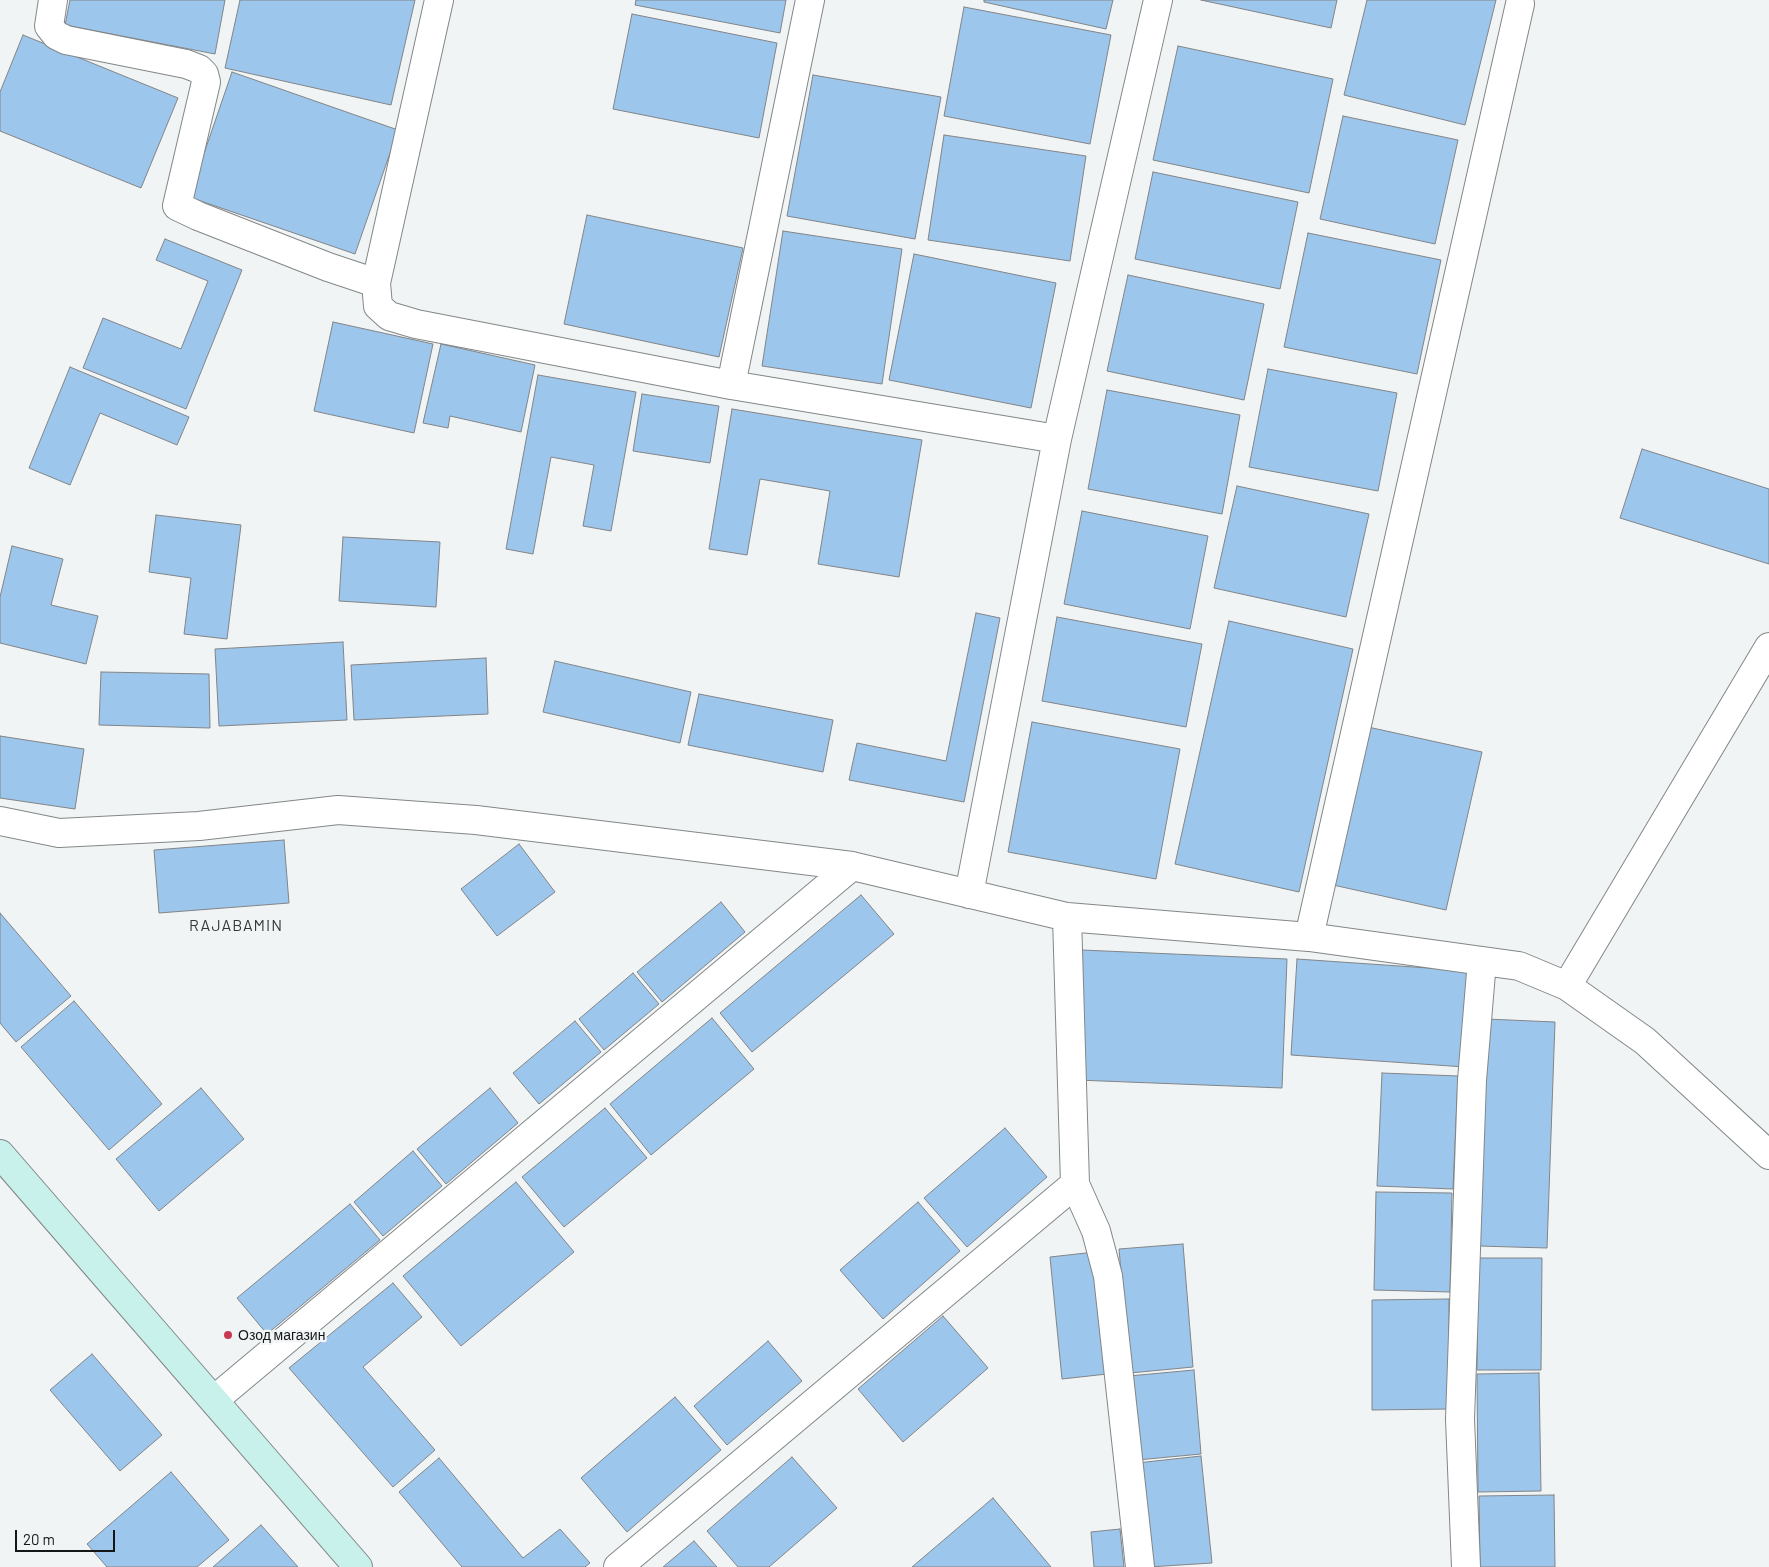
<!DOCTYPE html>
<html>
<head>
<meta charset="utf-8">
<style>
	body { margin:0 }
	#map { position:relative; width:1769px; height:1567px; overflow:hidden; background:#f0f4f5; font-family:Barlow,sans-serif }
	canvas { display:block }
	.scale { position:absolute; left:15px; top:1530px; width:100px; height:22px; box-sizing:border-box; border:2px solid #151616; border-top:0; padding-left:6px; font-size:15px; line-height:18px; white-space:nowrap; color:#151616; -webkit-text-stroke:4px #f0f4f5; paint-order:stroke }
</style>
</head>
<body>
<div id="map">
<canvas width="1769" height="1567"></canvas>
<div class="scale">20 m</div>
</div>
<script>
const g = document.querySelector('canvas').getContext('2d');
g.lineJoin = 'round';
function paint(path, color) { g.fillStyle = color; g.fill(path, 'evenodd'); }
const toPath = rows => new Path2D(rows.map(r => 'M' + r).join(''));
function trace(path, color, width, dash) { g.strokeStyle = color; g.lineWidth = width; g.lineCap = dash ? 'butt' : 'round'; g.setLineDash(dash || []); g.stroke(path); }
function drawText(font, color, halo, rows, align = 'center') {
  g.font = font + ' Barlow,sans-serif'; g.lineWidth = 4.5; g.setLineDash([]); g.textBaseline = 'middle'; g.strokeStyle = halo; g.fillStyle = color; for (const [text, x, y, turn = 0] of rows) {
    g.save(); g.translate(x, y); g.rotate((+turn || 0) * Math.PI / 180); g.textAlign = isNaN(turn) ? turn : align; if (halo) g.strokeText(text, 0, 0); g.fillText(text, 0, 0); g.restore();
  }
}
const building = toPath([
	[70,0,225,0,215,54,65,25,70,0],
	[240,0,415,0,391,105,225,68,240,0],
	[636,0,786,0,780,33,635,5,636,0],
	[984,0,1113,0,1106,29,984,2,984,0],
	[1201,0,1337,0,1331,28,1201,0],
	[1367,0,1496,0,1465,125,1344,95,1367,0],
	[964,7,1111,35,1090,144,944,116,964,7],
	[632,14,777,43,759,138,613,109,632,14],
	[23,35,178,98,141,188,0,131,0,92,23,35],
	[1178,46,1333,79,1309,193,1153,160,1178,46],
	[232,72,398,130,355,254,189,197,232,72],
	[813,75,941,97,915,239,787,216,813,75],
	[1343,116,1458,140,1435,244,1320,219,1343,116],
	[944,135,1086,156,1070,261,928,240,944,135],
	[1153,172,1298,202,1280,289,1135,259,1153,172],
	[587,215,743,248,719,357,564,324,587,215],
	[783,231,902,249,882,384,762,366,783,231],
	[1308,233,1441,260,1417,374,1284,347,1308,233],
	[165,239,242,270,186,409,83,368,103,318,181,349,208,281,156,260,165,239],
	[914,254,1056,283,1031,408,889,380,914,254],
	[1128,275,1264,304,1244,400,1107,371,1128,275],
	[333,322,433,344,414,433,314,411,333,322],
	[441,344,535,365,521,432,450,416,448,428,423,423,441,344],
	[70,367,189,417,177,445,100,413,70,485,29,468,70,367],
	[1268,369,1397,393,1378,491,1249,467,1268,369],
	[538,375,636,392,611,531,583,526,594,465,551,457,533,554,506,549,538,375],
	[1107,390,1240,415,1222,514,1088,489,1107,390],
	[642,394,719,406,710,463,633,451,642,394],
	[732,409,922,440,899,577,818,564,830,491,760,479,747,555,709,549,732,409],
	[1642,449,1769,489,1769,564,1620,518,1642,449],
	[1237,486,1369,514,1346,617,1214,588,1237,486],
	[1082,511,1208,536,1190,629,1064,604,1082,511],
	[156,515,241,525,227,639,184,634,191,578,149,572,156,515],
	[343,537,440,542,436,607,339,601,343,537],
	[12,546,63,559,51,605,98,616,86,664,0,643,0,597,12,546],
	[976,613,1000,618,964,802,849,780,857,743,946,761,976,613],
	[1057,617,1202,644,1186,727,1042,701,1057,617],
	[1229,621,1353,649,1299,892,1175,864,1229,621],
	[343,642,347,720,219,726,215,649,343,642],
	[486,658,488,714,354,720,351,665,486,658],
	[555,661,691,692,680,743,543,712,555,661],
	[101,672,209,674,210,728,99,725,101,672],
	[699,694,833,720,823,772,688,745,699,694],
	[1032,722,1180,749,1156,879,1008,852,1032,722],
	[1368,727,1482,752,1446,910,1333,885,1368,727],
	[0,736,84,749,75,809,0,798,0,736],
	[284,840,289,903,159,913,154,850,284,840],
	[519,844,555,892,497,936,461,889,519,844],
	[861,895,894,934,752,1052,720,1013,861,895],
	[721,902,745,932,662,1002,637,972,721,902],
	[0,913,71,996,16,1042,0,1023,0,913],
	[1082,950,1287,959,1282,1088,1076,1080,1082,950],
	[1297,959,1472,971,1465,1067,1291,1055,1297,959],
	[633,973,659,1004,604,1050,579,1019,633,973],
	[74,1001,162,1104,109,1150,21,1047,74,1001],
	[712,1018,754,1069,651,1155,610,1104,712,1018],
	[1486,1019,1555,1022,1547,1248,1479,1246,1486,1019],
	[575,1021,601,1052,539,1104,513,1073,575,1021],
	[1382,1073,1458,1076,1453,1189,1377,1186,1382,1073],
	[201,1088,244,1139,159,1211,116,1159,201,1088],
	[490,1088,518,1123,446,1184,417,1149,490,1088],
	[605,1108,647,1158,564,1227,522,1177,605,1108],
	[1005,1128,1047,1177,967,1247,924,1198,1005,1128],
	[413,1151,442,1186,383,1236,354,1202,413,1151],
	[516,1182,574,1252,461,1346,403,1276,516,1182],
	[1376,1192,1452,1193,1450,1292,1374,1290,1376,1192],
	[918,1202,960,1251,883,1319,840,1270,918,1202],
	[350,1204,380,1240,267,1334,237,1298,350,1204],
	[1183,1244,1193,1367,1130,1373,1119,1249,1183,1244],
	[1095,1252,1107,1374,1062,1379,1050,1257,1095,1252],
	[1478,1258,1542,1258,1541,1370,1477,1370,1478,1258],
	[393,1283,422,1317,363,1367,435,1450,393,1487,289,1368,393,1283],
	[1449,1299,1449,1409,1372,1410,1372,1300,1449,1299],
	[943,1316,988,1368,903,1442,858,1389,943,1316],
	[768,1341,802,1381,727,1445,694,1406,768,1341],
	[92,1354,162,1435,120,1471,50,1390,92,1354],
	[1194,1370,1201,1454,1137,1460,1129,1376,1194,1370],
	[1539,1373,1541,1491,1478,1492,1477,1374,1539,1373],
	[675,1397,721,1450,627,1532,581,1478,675,1397],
	[1201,1456,1212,1563,1148,1567,1137,1463,1201,1456],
	[792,1457,837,1508,769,1567,738,1567,707,1531,792,1457],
	[439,1458,523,1558,560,1529,590,1563,585,1567,462,1567,399,1492,439,1458],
	[171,1472,229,1540,197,1567,107,1567,87,1544,171,1472],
	[1554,1495,1555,1567,1480,1567,1479,1496,1554,1495],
	[993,1498,1051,1567,912,1567,993,1498],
	[261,1525,298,1567,213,1567,261,1525],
	[1120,1529,1124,1567,1094,1567,1091,1532,1120,1529],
	[694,1541,717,1567,663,1567,694,1541]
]);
paint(building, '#9cc6eb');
trace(building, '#828487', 1);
const minor = toPath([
	[53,0,49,26,56,35,66,40,186,64,199,69,204,74,206,82,177,206,198,216,328,267,376,283,378,306,389,316,416,324,731,385,1057,439],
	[376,283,439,0],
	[731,385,810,0],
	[0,821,59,833,199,826,338,810,476,820,852,866,1067,917,1309,937,1519,966,1567,986,1645,1041,1769,1155],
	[969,894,1057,439,1158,0],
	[1067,917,1075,1184,1096,1231,1108,1276,1140,1567],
	[1309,937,1520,4],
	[1567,986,1769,647],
	[214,1400,852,866],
	[618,1567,1075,1184],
	[1466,1567,1460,1419,1472,1080,1482,961]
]);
const secondary = toPath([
	[0,1154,358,1567]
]);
trace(minor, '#838788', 30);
trace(secondary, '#838788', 30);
trace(minor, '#fff', 28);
trace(secondary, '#c7f1ea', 28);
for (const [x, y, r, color] of [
	[228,1335,5,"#c93850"]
]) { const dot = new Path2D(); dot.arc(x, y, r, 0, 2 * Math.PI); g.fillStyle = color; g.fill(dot); trace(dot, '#f0f4f5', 2); }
drawText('14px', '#151616', '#f0f4f5', [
	["Озод магазин",238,1335]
], 'left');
g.letterSpacing = '1px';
drawText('16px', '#353839', '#f0f4f5', [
	["RAJABAMIN",236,926]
]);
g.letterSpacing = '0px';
</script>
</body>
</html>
